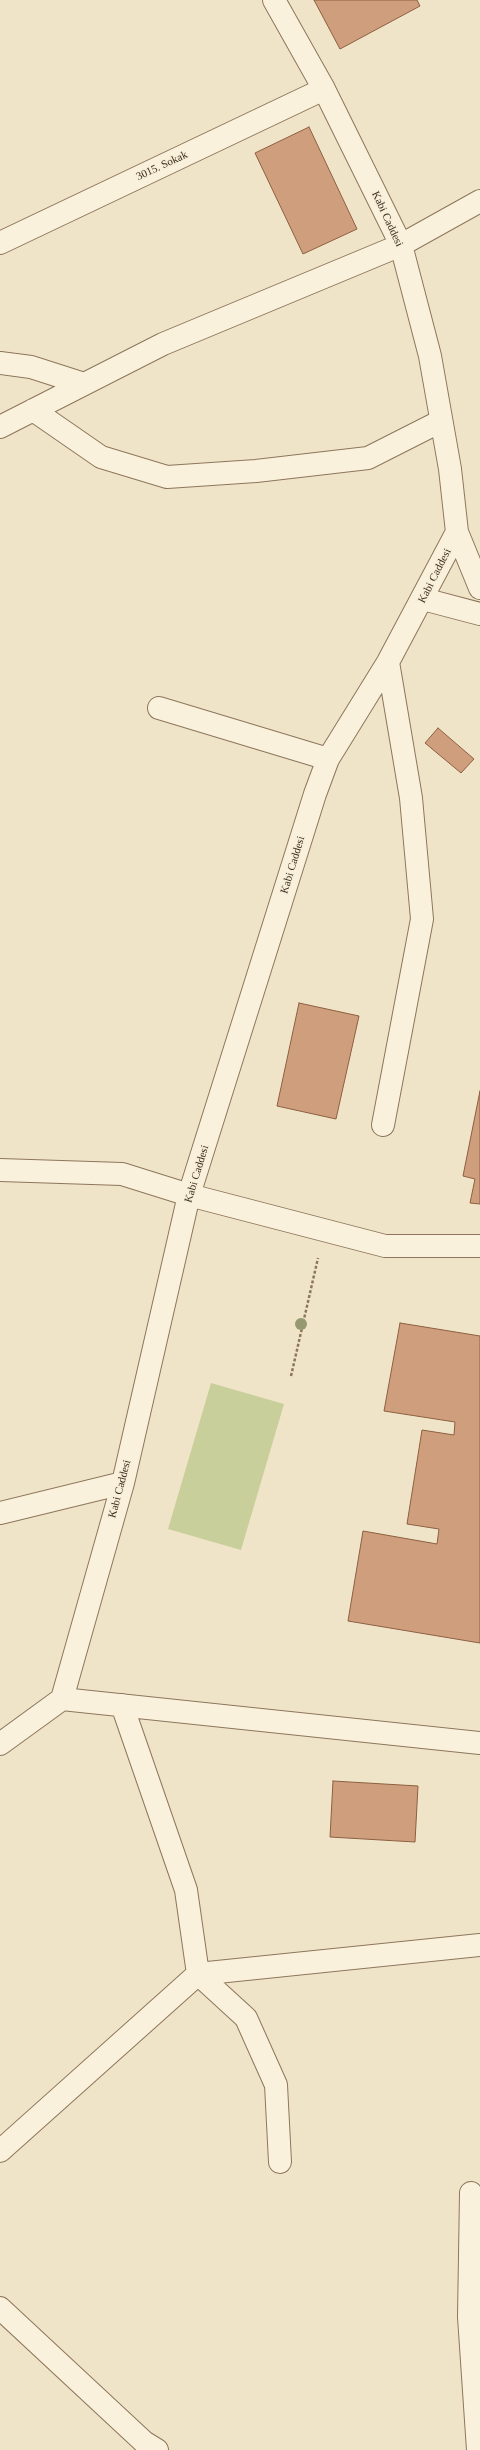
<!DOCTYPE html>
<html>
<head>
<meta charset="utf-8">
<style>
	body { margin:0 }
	canvas { display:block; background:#f0e4c8 }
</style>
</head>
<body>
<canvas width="480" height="2450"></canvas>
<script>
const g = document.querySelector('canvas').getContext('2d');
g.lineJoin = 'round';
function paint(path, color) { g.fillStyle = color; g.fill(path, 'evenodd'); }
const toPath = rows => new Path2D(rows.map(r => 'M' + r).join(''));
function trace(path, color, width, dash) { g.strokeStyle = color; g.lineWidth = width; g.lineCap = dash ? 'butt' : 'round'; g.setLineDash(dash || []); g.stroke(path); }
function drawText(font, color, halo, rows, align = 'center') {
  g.font = font + ' Georgia,serif'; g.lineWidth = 3; g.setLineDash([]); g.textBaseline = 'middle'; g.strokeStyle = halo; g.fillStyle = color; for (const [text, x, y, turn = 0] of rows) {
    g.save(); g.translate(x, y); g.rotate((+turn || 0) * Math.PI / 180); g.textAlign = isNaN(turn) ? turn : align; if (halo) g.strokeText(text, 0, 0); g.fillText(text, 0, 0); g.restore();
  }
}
paint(toPath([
	[211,1383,284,1404,241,1550,168,1529]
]), '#c9cf9b');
const building = toPath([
	[314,0,417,0,420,6,340,49,314,0],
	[309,127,357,229,303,254,255,153,309,127],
	[438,728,474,759,461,773,425,743,438,728],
	[299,1003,359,1016,336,1119,277,1106,299,1003],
	[480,1091,480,1204,470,1203,475,1179,463,1176,480,1091],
	[400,1323,480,1336,480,1643,348,1621,363,1531,437,1544,439,1529,407,1524,422,1430,454,1435,455,1422,384,1411,400,1323],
	[333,1781,418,1786,415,1842,330,1837,333,1781]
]);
paint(building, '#cf9f7d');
trace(building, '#8d5f41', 1);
const minor = toPath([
	[0,243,324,89],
	[0,363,31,367,84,384],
	[33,410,101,457,167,477,256,471,368,458,441,421],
	[0,427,163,344,401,245,480,201],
	[457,532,480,588],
	[423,599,480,614],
	[159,708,328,759],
	[383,1125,422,919,411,798,388,662],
	[0,1170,122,1174,189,1195,385,1246,480,1246],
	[0,1513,123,1483],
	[62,1699,480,1743],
	[122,1705,186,1890,198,1974,246,2018,276,2085,280,2162],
	[0,1744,62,1699,123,1483,189,1195,315,794,328,759,388,662,457,532,450,469,430,356,401,245,324,89,274,0],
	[0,2151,198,1974,480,1945],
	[471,2193,469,2317,478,2450],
	[0,2308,144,2442,157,2450]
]);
trace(minor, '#8d765c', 24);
trace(toPath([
	[291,1376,318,1258]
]), '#8d765c', 2.5, [3, 2]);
trace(minor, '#faf1dc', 22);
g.fillStyle = '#96986f';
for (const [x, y] of [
	[301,1324]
]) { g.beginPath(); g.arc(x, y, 6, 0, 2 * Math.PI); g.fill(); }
drawText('11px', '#3d2e20', '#f7eed8', [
	["3015. Sokak",162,166,-25],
	["Kabi Caddesi",387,219,65],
	["Kabi Caddesi",435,576,-63],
	["Kabi Caddesi",293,865,-73],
	["Kabi Caddesi",197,1174,-73],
	["Kabi Caddesi",120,1489,-75]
]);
</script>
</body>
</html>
